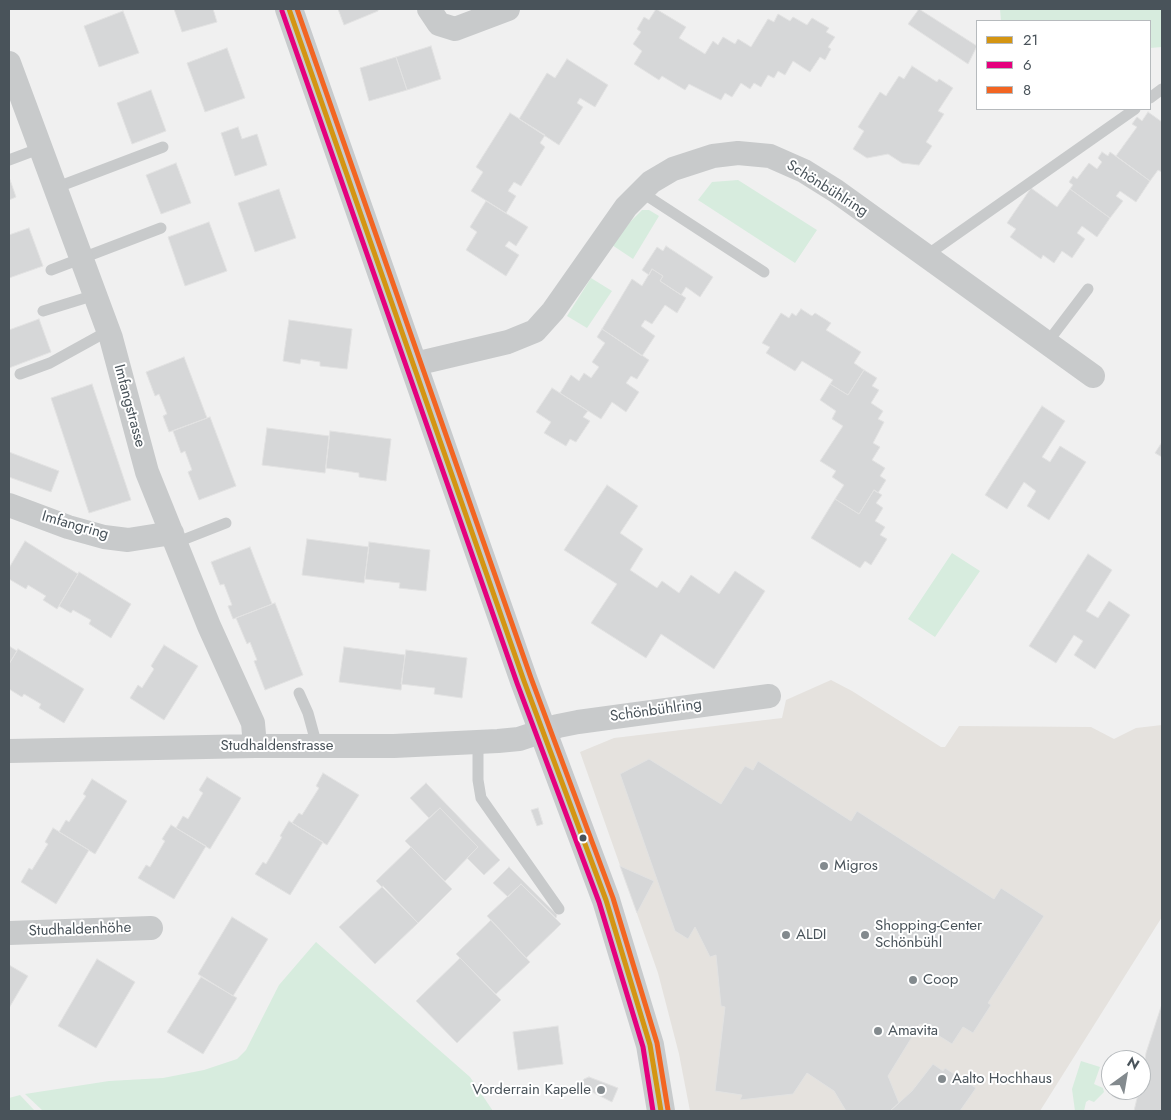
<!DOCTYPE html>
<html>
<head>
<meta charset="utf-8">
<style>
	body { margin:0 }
	#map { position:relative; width:1171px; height:1120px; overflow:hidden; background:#f0f0f0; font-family:Jost,sans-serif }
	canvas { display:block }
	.frame { position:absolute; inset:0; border:10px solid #49535a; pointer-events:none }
	.legend { position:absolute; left:976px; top:20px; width:175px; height:90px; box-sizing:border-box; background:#fff; border:1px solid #b6babd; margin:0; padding:6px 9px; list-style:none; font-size:15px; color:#49535a }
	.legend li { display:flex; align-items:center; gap:10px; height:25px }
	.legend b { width:25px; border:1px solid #b6babd }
	.north { position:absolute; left:1101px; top:1050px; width:50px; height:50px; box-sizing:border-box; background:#fff; border:1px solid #b6babd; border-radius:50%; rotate:32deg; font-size:14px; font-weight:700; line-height:20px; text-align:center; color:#49535a }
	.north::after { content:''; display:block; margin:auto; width:18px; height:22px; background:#838a8e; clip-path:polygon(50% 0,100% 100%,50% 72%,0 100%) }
</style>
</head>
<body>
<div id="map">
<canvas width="1171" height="1120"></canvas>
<div class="frame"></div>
<ul class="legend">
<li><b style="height:6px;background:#d49512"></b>21</li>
<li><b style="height:6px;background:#e5007d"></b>6</li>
<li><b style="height:6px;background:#f26522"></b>8</li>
</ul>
<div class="north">N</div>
</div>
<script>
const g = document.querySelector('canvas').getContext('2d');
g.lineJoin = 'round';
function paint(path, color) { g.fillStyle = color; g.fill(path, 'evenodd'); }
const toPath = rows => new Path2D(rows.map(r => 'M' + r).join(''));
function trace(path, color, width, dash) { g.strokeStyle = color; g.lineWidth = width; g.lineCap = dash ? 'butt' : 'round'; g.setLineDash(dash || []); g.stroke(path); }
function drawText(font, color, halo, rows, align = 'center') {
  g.font = font + ' Jost,sans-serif'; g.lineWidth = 4; g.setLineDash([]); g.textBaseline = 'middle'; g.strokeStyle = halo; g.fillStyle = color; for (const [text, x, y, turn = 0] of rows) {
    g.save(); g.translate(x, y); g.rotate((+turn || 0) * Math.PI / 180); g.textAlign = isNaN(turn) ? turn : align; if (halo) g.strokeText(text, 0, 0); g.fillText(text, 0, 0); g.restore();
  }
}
paint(toPath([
	[831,680,852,691,941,747,945,747,959,726,1091,727,1114,739,1136,728,1162,725,1162,917,1040,1111,690,1111,679,1054,658,973,580,752,614,738,782,718,786,700]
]), '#e5e2de');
paint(toPath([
	[1000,9,1162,9,1162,47,1150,48,1150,21,1001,21],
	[738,180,817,230,795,263,698,200,712,182],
	[642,210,649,210,659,216,633,259,612,245,630,222],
	[591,278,612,291,587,328,567,316],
	[952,553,980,571,935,637,908,619],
	[316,942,470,1077,493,1111,43,1111,25,1094,109,1081,163,1078,204,1070,237,1059,246,1050,279,985],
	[1081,1061,1100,1067,1094,1084,1103,1088,1104,1092,1094,1102,1089,1100,1086,1102,1084,1111,1075,1111,1072,1089],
	[20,1095,35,1111,9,1111,9,1098]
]), '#d7ecde');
const building = toPath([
	[174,9,213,9,217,22,182,32,174,9],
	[338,9,378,9,378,11,344,25,338,9],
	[656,9,686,27,679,38,705,54,713,41,718,45,723,37,735,44,738,39,751,47,768,19,774,22,778,14,790,21,793,17,807,25,812,18,829,28,826,32,835,37,828,47,831,49,825,60,820,57,810,72,793,61,785,75,778,71,774,78,768,75,761,87,754,83,750,89,741,83,732,97,725,93,721,100,689,84,685,90,662,76,659,80,634,64,642,51,633,44,641,32,637,29,644,17,649,20,656,9],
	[919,9,977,46,968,64,908,24,919,9],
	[123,11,139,53,99,67,84,26,123,11],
	[431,46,441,79,407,90,396,57,431,46],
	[227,48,245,98,205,112,187,63,227,48],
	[396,57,407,90,369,101,360,68,396,57],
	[567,59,608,85,595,107,580,98,577,103,583,107,559,145,519,119,547,73,555,78,567,59],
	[912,66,937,82,939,79,953,88,938,111,944,114,926,142,932,146,919,165,902,163,888,154,867,158,853,149,864,131,858,127,880,92,886,96,899,76,904,79,912,66],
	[151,90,166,131,132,144,117,103,151,90],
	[1148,112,1162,122,1162,172,1158,170,1150,181,1116,156,1137,127,1132,124,1137,117,1142,121,1148,112],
	[510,113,545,135,540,143,545,147,521,186,514,182,508,191,516,196,506,213,471,191,483,172,476,167,510,113],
	[238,127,242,139,257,134,267,165,235,176,221,133,238,127],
	[1102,152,1108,156,1110,152,1150,181,1136,202,1120,191,1116,196,1123,201,1110,218,1070,189,1073,185,1069,182,1073,176,1077,179,1089,163,1097,169,1102,162,1098,158,1102,152],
	[176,163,191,203,161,214,146,175,176,163],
	[9,177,16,197,9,200,9,177],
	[1031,188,1057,207,1070,189,1110,218,1097,237,1082,226,1077,233,1085,239,1072,258,1062,251,1054,263,1043,255,1041,259,1010,237,1016,229,1007,223,1031,188],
	[279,189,296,238,255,252,238,203,279,189],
	[486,201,528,227,516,246,509,241,505,246,519,255,506,276,466,250,477,232,470,227,486,201],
	[209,222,227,271,185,286,168,237,209,222],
	[29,228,43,266,9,278,9,235,29,228],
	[666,246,713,277,700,297,686,287,681,295,660,281,663,276,652,269,649,275,642,270,657,247,663,251,666,246],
	[652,269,663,276,660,281,686,298,677,313,665,305,652,324,645,320,641,326,655,336,642,356,602,329,632,279,642,286,652,269],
	[801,309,812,316,815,313,831,323,826,330,861,352,854,363,864,370,848,395,830,384,833,380,802,361,795,371,766,353,770,347,762,343,781,313,789,318,792,313,796,316,801,309],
	[39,319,51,352,9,368,9,330,39,319],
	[289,320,352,329,347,369,320,366,320,362,301,359,300,364,283,361,289,320],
	[602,329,649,360,637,379,631,376,626,383,639,392,626,412,612,402,601,419,560,393,571,375,579,381,584,373,591,378,599,367,592,362,605,343,597,337,602,329],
	[184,357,207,418,169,432,163,416,167,414,159,394,155,396,146,372,184,357],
	[864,370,877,378,872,386,879,390,871,403,883,411,878,419,884,422,873,443,880,447,872,460,885,468,880,476,886,480,878,493,874,490,859,514,835,499,844,485,832,477,836,471,820,461,843,426,832,419,836,411,820,400,830,384,848,395,864,370],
	[92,384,131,500,89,513,51,398,92,384],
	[552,388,588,411,583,417,590,421,576,442,570,439,566,446,544,433,551,422,536,412,552,388],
	[1042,406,1065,421,1042,457,1050,462,1060,446,1086,462,1049,520,1027,506,1036,491,1024,482,1007,509,985,495,1042,406],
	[210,417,236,486,199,500,188,472,192,470,185,451,181,453,173,431,210,417],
	[267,428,329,436,325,473,262,465,267,428],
	[330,431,391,439,386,481,359,477,359,473,326,468,330,431],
	[1162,442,1162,457,1155,453,1162,442],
	[9,452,59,471,51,492,9,477,9,452],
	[607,485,638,506,620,533,643,549,630,570,657,588,662,581,679,593,691,575,719,594,735,571,765,591,714,669,661,634,646,658,591,623,617,584,564,550,607,485],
	[874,490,882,495,876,503,883,508,875,521,885,527,880,535,887,539,871,565,865,561,860,568,811,538,835,499,859,514,874,490],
	[307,539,369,547,364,583,302,575,307,539],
	[25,541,78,574,57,609,43,600,46,596,28,585,26,589,9,579,9,568,25,541],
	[369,542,430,550,426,591,399,588,400,583,365,579,369,542],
	[250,547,272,604,233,619,228,606,232,605,224,584,220,585,211,562,250,547],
	[1088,554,1112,570,1086,611,1098,618,1109,601,1130,615,1095,669,1074,655,1083,641,1074,635,1056,663,1029,646,1088,554],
	[79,572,131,604,111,638,89,624,91,620,73,610,71,613,59,606,79,572],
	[275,603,303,675,265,690,254,661,257,660,250,642,247,644,236,618,275,603],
	[164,645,198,666,164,720,130,698,138,685,142,688,154,669,151,666,164,645],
	[9,646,17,651,9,664,9,646],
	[344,647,405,655,401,690,339,682,344,647],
	[18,649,84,689,64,723,39,708,41,704,24,694,22,697,9,689,9,664,18,649],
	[406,650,467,658,462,698,434,694,435,688,401,684,406,650],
	[649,759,721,804,745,766,753,770,758,761,851,821,857,811,994,899,1001,888,1044,916,988,1003,991,1005,973,1033,963,1027,952,1044,920,1024,888,1076,899,1103,890,1111,846,1111,834,1091,807,1073,793,1094,740,1100,742,1095,715,1091,725,1007,721,1006,716,955,710,957,695,927,688,939,675,931,620,774,649,759],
	[323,773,359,795,327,845,292,823,299,813,302,815,319,788,316,786,323,773],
	[207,777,241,798,210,849,176,828,183,816,188,819,203,793,199,790,207,777],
	[92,779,127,801,95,854,59,832,66,820,69,822,86,796,83,794,92,779],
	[426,783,500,860,484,875,467,858,478,847,440,808,429,818,410,798,426,783],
	[440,808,478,847,445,881,405,841,440,808],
	[538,808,543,824,537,826,531,810,538,808],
	[289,821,323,842,290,895,255,874,263,862,266,864,282,837,280,836,289,821],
	[171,825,206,846,174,899,138,878,146,865,150,867,165,841,162,839,171,825],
	[53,828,89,850,56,904,21,882,29,868,32,870,48,844,45,842,53,828],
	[411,847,452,889,418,923,376,881,411,847],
	[620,866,654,881,637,913,620,866],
	[509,867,557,915,556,918,521,884,508,897,493,883,509,867],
	[521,884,561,924,526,958,487,916,521,884],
	[383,886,418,923,375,964,339,927,383,886],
	[232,917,268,939,233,996,198,974,232,917],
	[491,920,530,962,496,994,456,954,491,920],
	[460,958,501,1000,457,1043,416,1001,460,958],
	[97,959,135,982,96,1048,58,1026,97,959],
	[9,965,28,976,9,1008,9,965],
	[201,977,237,998,203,1054,167,1032,201,977],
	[1162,1004,1162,1111,1134,1111,1139,1090,1141,1090,1146,1053,1162,1004],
	[558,1026,563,1064,518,1070,513,1032,558,1026],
	[933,1064,943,1071,945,1068,976,1088,960,1111,890,1111,912,1091,933,1064],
	[589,1077,618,1088,612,1102,584,1088,582,1084,584,1079,589,1077]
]);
paint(building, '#d6d7d8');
trace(building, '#e2e2e2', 1);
trace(toPath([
	[1150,98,1162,89],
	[9,160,41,148],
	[55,188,163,147],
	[641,192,764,272],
	[927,255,1135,109],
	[51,270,161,228],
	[43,311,95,295],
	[1047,343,1088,289],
	[20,374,50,363,108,331],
	[175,543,226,523],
	[299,693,308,713,317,746],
	[478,742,478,780,481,798,559,909]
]), '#c8cacb', 11);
trace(toPath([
	[429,9,439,24,455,29,508,9],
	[9,63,111,338,147,472,209,626,253,723,255,746],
	[415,364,508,342,535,331,553,311,626,207,651,182,673,169,713,156,738,153,770,156,804,171,836,191,1093,376],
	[9,505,68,527,104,537,128,540,172,533],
	[9,751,255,746,394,746,498,741,519,739,558,726,578,722,769,696],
	[9,933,151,928]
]), '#c8cacb', 24);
trace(toPath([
	[289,9,524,681,606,900,650,1045,661,1111]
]), '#c8cbcd', 28);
trace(toPath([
	[289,9,524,681,606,900,650,1045,661,1111]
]), '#d49512', 5);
trace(toPath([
	[282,11,517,683,599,902,643,1047,653,1111]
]), '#e5007d', 5);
trace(toPath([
	[297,9,531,678,613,898,657,1043,668,1110]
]), '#f26522', 5);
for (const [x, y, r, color] of [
	[583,838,4.5,"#49535a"],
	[824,866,5,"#838a8e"],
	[786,935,5,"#838a8e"],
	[865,935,5,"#838a8e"],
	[913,980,5,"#838a8e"],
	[878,1031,5,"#838a8e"],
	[942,1079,5,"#838a8e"],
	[601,1090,5,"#838a8e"]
]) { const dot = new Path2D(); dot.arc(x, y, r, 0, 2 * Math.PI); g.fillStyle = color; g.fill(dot); trace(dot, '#fff', 2); }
drawText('15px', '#49535a', '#fff', [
	["Schönbühlring",827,189,32],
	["Imfangstrasse",129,406,75],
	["Imfangring",75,526,16],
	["Schönbühlring",656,711,-8],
	["Studhaldenstrasse",277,746],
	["Studhaldenhöhe",80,930,-2]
]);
drawText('15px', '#49535a', '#fff', [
	["Migros",834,866],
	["Shopping-Center",875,926],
	["Schönbühl",875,943],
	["ALDI",796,935],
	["Coop",923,980],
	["Amavita",888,1031],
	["Aalto Hochhaus",952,1079],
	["Vorderrain Kapelle",591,1090,"right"]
], 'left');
</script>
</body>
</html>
